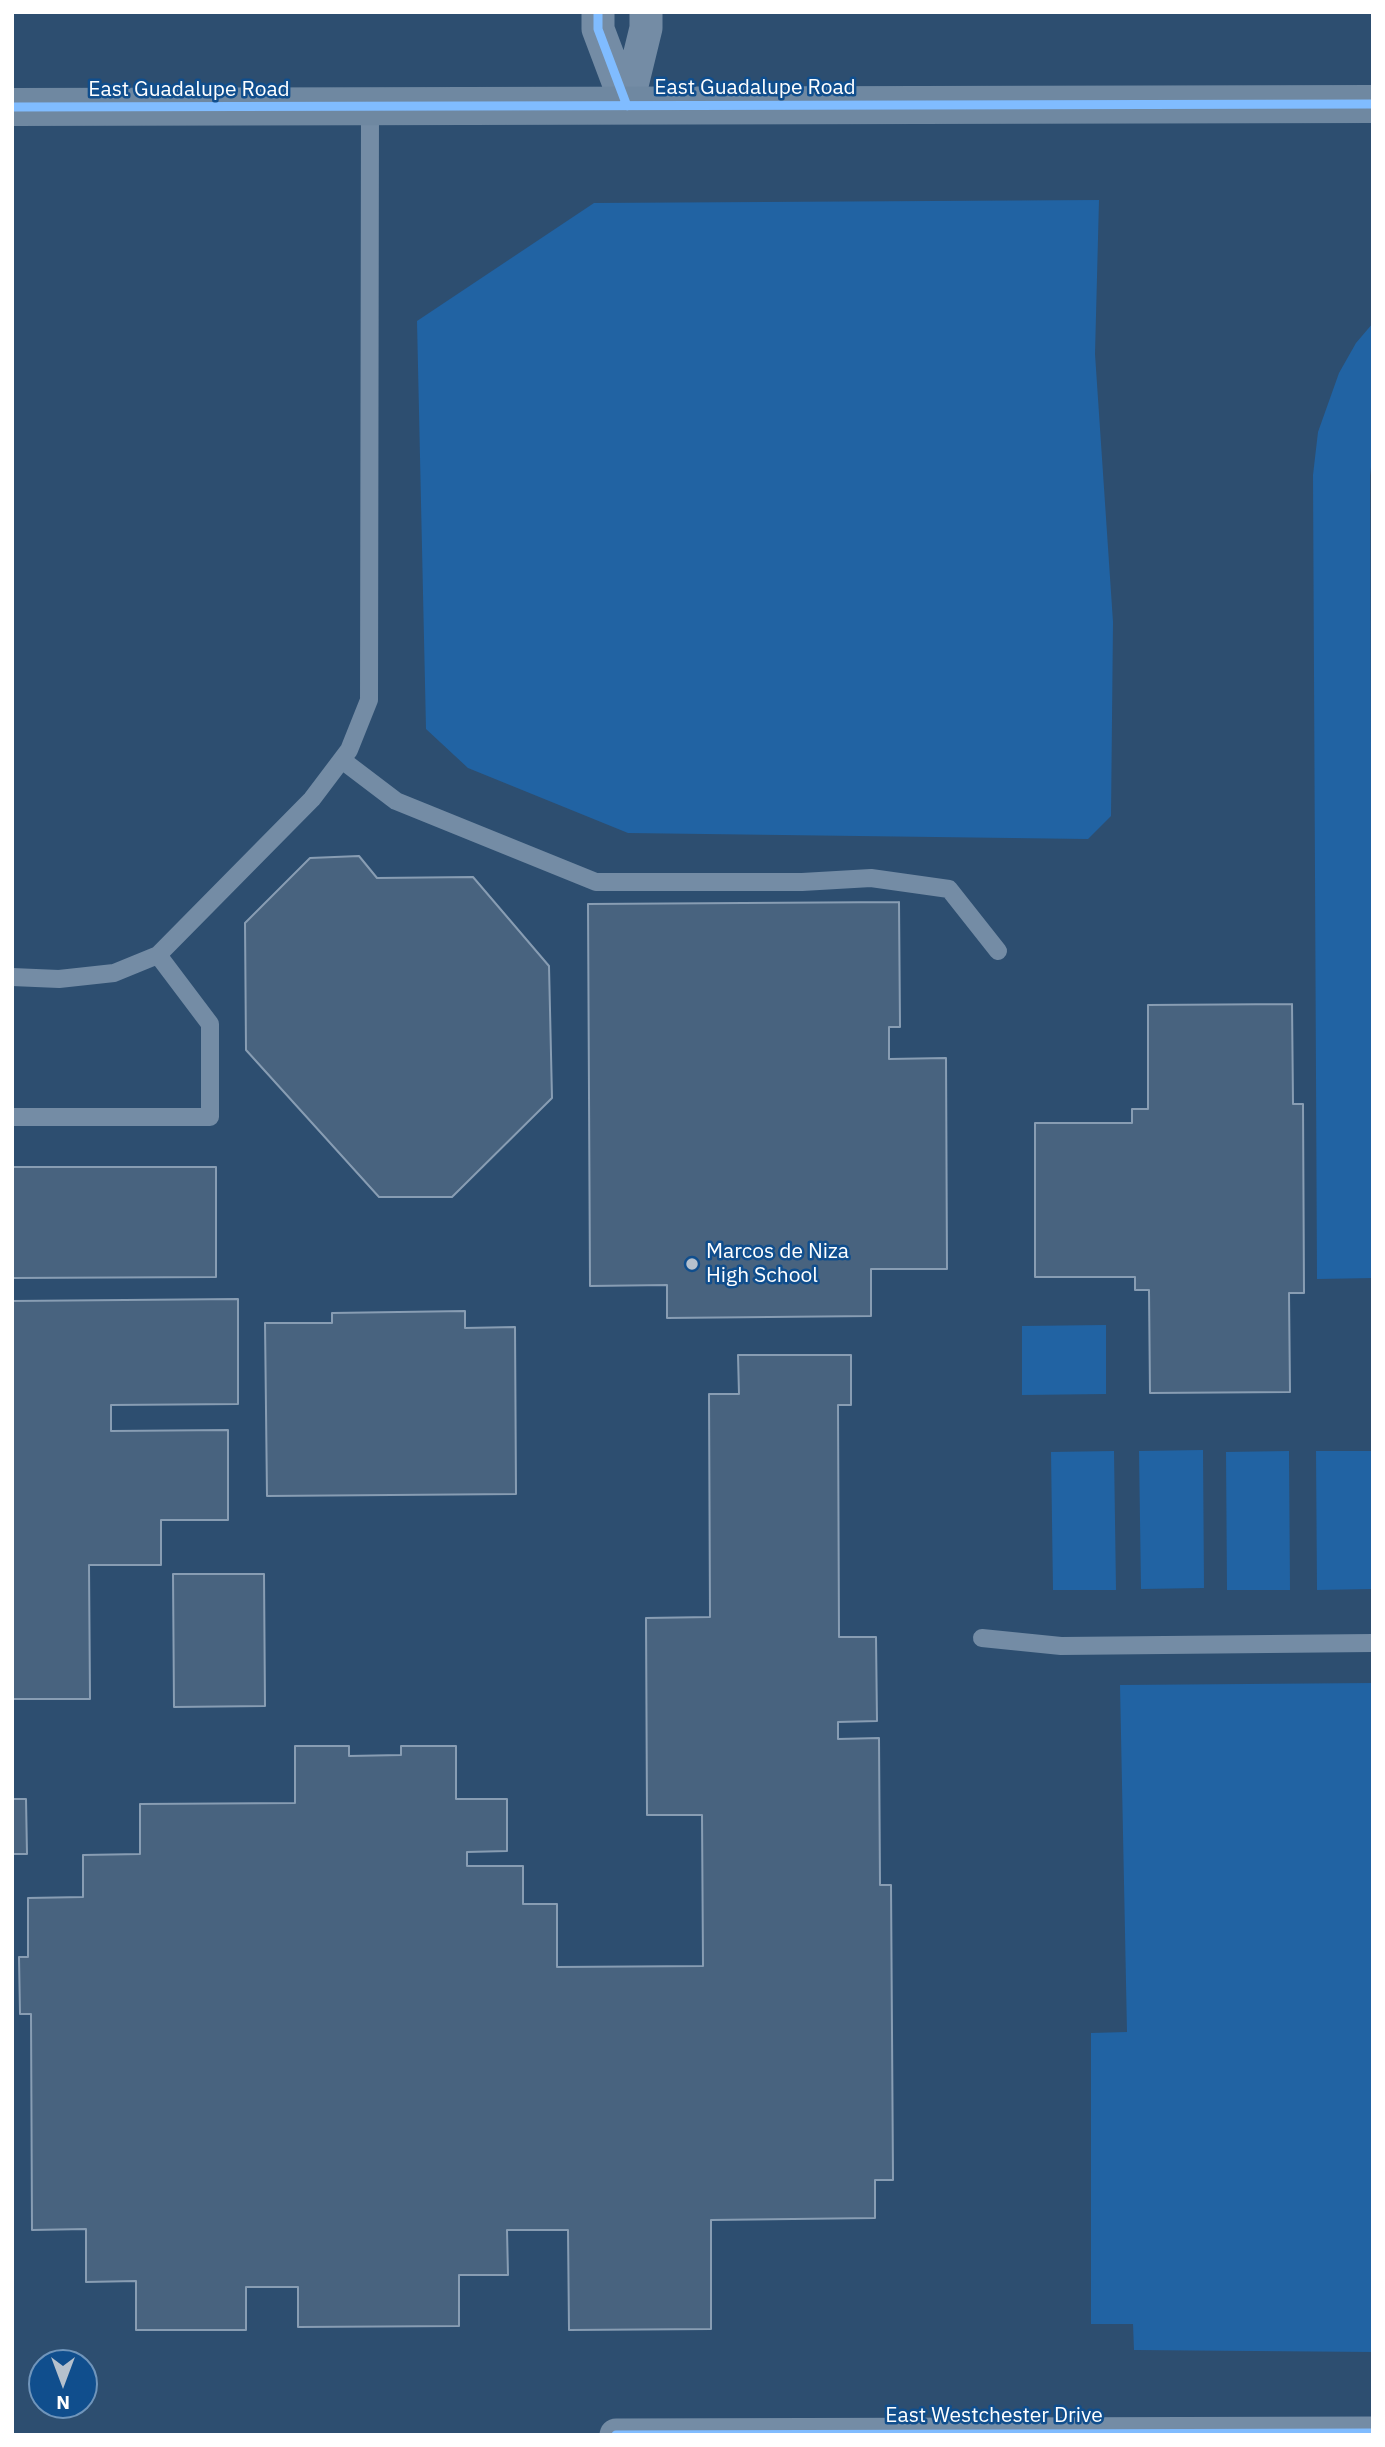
<!DOCTYPE html>
<html>
<head>
<meta charset="utf-8">
<style>
	body { margin:0 }
	#map { position:relative; width:1385px; height:2447px; overflow:hidden; background:#2d4e70; font-family:"IBM Plex Sans",sans-serif }
	canvas { display:block }
	.frame { position:absolute; inset:0; border:14px solid #fff; pointer-events:none }
	.north { position:absolute; left:28px; top:2349px; width:70px; height:70px; box-sizing:border-box; background:#104e8d; border:2px solid #7095bb; border-radius:50%; rotate:180deg; font-size:19px; font-weight:700; line-height:28px; text-align:center; color:#fff }
	.north::after { content:''; display:block; margin:auto; width:24px; height:32px; background:#b6c1cd; clip-path:polygon(50% 0,100% 100%,50% 72%,0 100%) }
</style>
</head>
<body>
<div id="map">
<canvas width="1385" height="2447"></canvas>
<div class="frame"></div>
<div class="north">N</div>
</div>
<script>
const g = document.querySelector('canvas').getContext('2d');
g.lineJoin = 'round';
function paint(path, color) { g.fillStyle = color; g.fill(path, 'evenodd'); }
const toPath = rows => new Path2D(rows.map(r => 'M' + r).join(''));
function trace(path, color, width, dash) { g.strokeStyle = color; g.lineWidth = width; g.lineCap = dash ? 'butt' : 'round'; g.setLineDash(dash || []); g.stroke(path); }
function drawText(font, color, halo, rows, align = 'center') {
  g.font = font + ' "IBM Plex Sans",sans-serif'; g.lineWidth = 5; g.setLineDash([]); g.textBaseline = 'middle'; g.strokeStyle = halo; g.fillStyle = color; for (const [text, x, y, turn = 0] of rows) {
    g.save(); g.translate(x, y); g.rotate((+turn || 0) * Math.PI / 180); g.textAlign = isNaN(turn) ? turn : align; if (halo) g.strokeText(text, 0, 0); g.fillText(text, 0, 0); g.restore();
  }
}
paint(toPath([
	[1099,200,1095,354,1113,622,1111,816,1088,839,628,833,468,768,426,729,417,321,594,203],
	[1373,323,1373,450,1370,476,1373,1278,1317,1279,1313,475,1318,432,1339,373,1356,343],
	[1106,1325,1106,1394,1022,1395,1022,1326],
	[1203,1450,1204,1588,1141,1589,1139,1451],
	[1114,1451,1116,1590,1053,1590,1051,1452],
	[1289,1451,1290,1590,1227,1590,1226,1452],
	[1316,1451,1373,1451,1373,1589,1317,1590],
	[1373,1683,1373,2352,1134,2350,1133,2324,1091,2324,1091,2033,1127,2032,1120,1685]
]), '#2163a3');
const building = toPath([
	[359,856,377,878,473,877,549,966,552,1098,452,1197,379,1197,246,1050,245,923,310,858,359,856],
	[899,902,900,1027,889,1027,889,1059,946,1058,947,1269,871,1269,871,1316,667,1318,667,1285,590,1286,588,904,899,902],
	[1292,1004,1293,1104,1303,1104,1304,1293,1289,1293,1290,1392,1150,1393,1149,1290,1135,1290,1135,1277,1035,1277,1035,1123,1132,1123,1132,1109,1148,1109,1148,1005,1292,1004],
	[12,1167,216,1167,216,1277,12,1278,12,1167],
	[238,1299,238,1404,111,1405,111,1431,228,1430,228,1520,161,1520,161,1565,89,1565,90,1699,12,1699,12,1301,238,1299],
	[465,1311,465,1328,515,1327,516,1494,267,1496,265,1323,332,1323,332,1313,465,1311],
	[738,1355,851,1355,851,1405,838,1405,839,1637,876,1637,877,1721,838,1722,838,1739,879,1738,880,1885,891,1885,893,2180,875,2180,875,2218,711,2220,711,2329,569,2330,568,2230,507,2230,508,2275,459,2275,459,2326,298,2327,298,2287,246,2287,246,2330,136,2330,136,2281,86,2282,86,2229,32,2230,31,2014,20,2014,19,1957,28,1957,28,1898,83,1897,83,1855,140,1854,140,1804,295,1803,295,1746,349,1746,349,1756,401,1755,401,1746,456,1746,456,1799,507,1799,507,1851,467,1852,467,1866,523,1866,523,1904,557,1904,557,1967,703,1966,702,1815,647,1815,646,1618,710,1617,709,1394,739,1394,738,1355],
	[173,1574,264,1574,265,1706,174,1707,173,1574],
	[12,1799,26,1799,27,1854,12,1854,12,1799]
]);
paint(building, '#48637f');
trace(building, '#889db3', 2);
trace(toPath([
	[342,760,396,801,596,882,802,882,871,878,949,889,998,951],
	[12,977,59,979,114,973,158,955,312,799,349,750,369,700,370,107],
	[12,1117,210,1117,210,1024,158,955],
	[982,1638,1061,1646,1373,1643]
]), '#748ca5', 18);
trace(toPath([
	[598,12,598,29,627,106],
	[627,106,646,28,646,12],
	[616,2435,1373,2433]
]), '#748ca5', 33);
trace(toPath([
	[12,107,1373,104]
]), '#6f88a1', 38);
trace(toPath([
	[598,12,598,29,627,106],
	[12,107,1373,104],
	[616,2435,1373,2433]
]), '#80bcff', 9);
for (const [x, y, r, color] of [
	[692,1264,7,"#b6c1cd"]
]) { const dot = new Path2D(); dot.arc(x, y, r, 0, 2 * Math.PI); g.fillStyle = color; g.fill(dot); trace(dot, '#104e8d', 2.5); }
drawText('21px', '#fff', '#104e8d', [
	["East Guadalupe Road",755,88],
	["East Guadalupe Road",189,90],
	["East Westchester Drive",994,2416]
]);
drawText('21px', '#fff', '#104e8d', [
	["Marcos de Niza",706,1252],
	["High School",706,1276]
], 'left');
</script>
</body>
</html>
